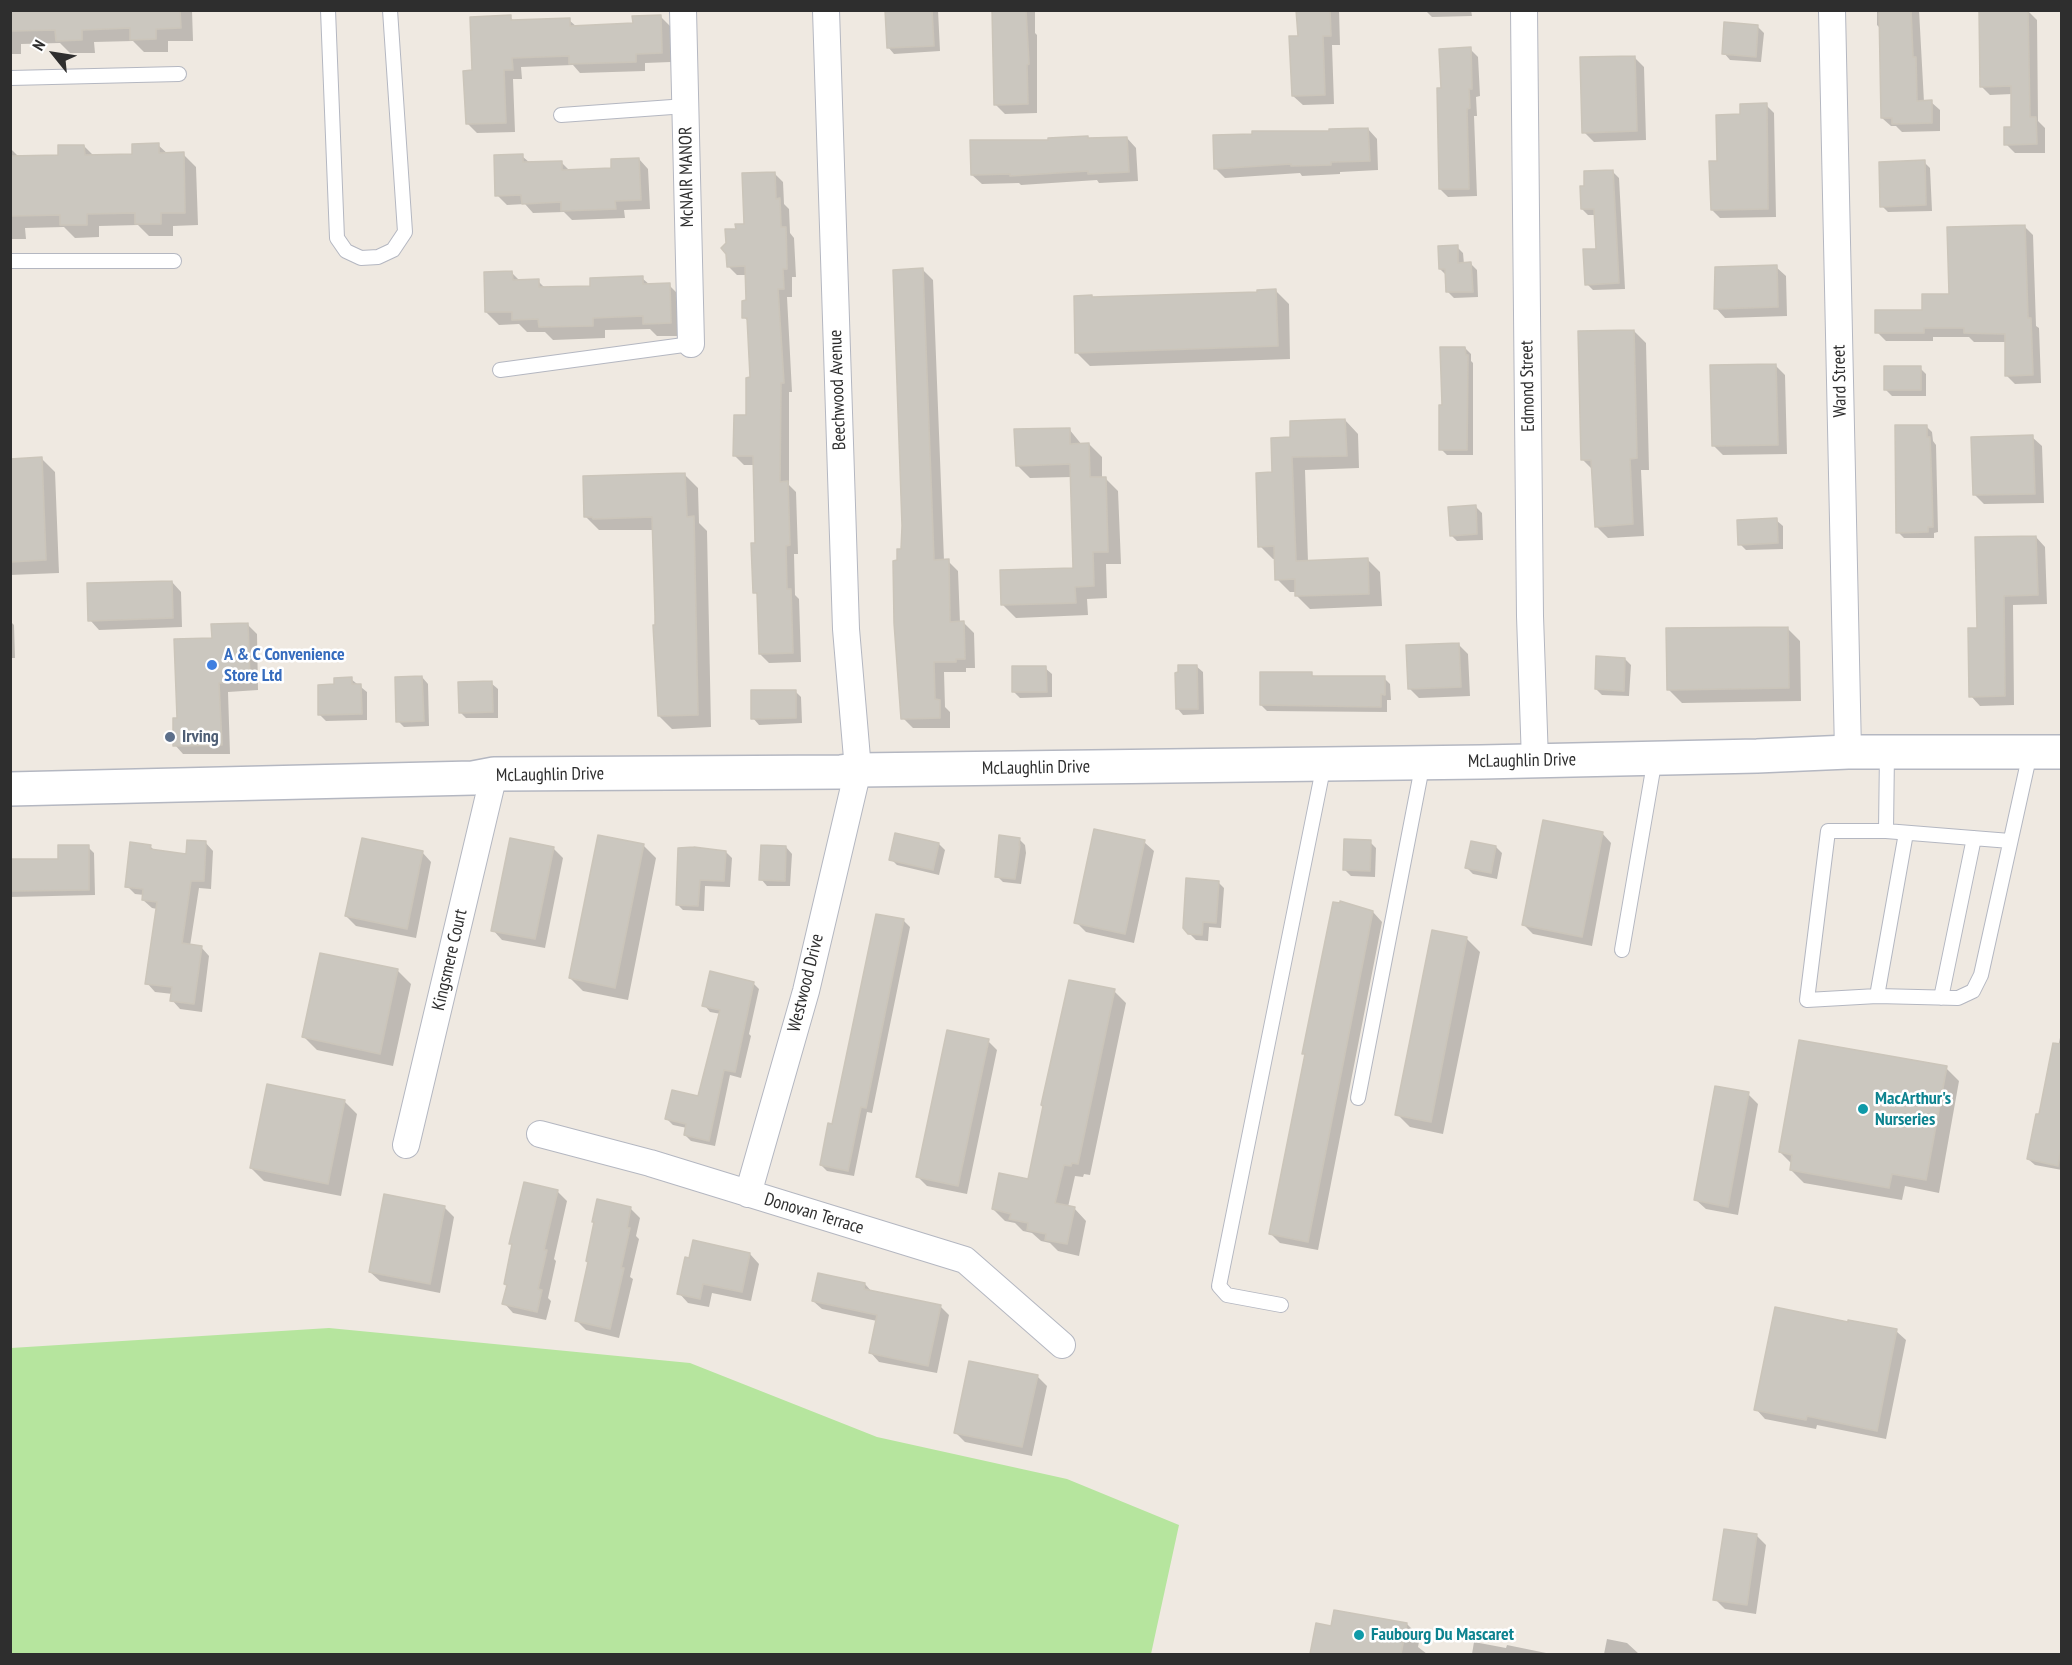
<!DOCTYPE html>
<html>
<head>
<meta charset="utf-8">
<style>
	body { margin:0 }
	#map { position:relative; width:2072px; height:1665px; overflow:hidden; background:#efe9e1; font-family:"PT Sans Narrow",sans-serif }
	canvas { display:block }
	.frame { position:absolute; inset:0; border:12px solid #2e2e2e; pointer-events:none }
	.north { position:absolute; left:24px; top:24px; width:60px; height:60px; -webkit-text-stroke:4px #fff; paint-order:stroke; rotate:300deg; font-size:16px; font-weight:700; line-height:24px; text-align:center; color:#2e2e2e }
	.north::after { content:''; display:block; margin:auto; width:21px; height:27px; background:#2e2e2e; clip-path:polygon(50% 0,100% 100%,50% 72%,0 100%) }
</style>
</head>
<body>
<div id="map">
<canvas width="2072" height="1665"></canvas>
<div class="frame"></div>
<div class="north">N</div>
</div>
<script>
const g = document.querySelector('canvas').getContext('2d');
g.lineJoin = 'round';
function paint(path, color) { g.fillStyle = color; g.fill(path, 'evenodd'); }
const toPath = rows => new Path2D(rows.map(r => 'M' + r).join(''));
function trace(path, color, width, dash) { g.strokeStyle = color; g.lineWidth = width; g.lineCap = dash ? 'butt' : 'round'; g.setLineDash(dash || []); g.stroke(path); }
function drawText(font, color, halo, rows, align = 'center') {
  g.font = font + ' "PT Sans Narrow",sans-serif'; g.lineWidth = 5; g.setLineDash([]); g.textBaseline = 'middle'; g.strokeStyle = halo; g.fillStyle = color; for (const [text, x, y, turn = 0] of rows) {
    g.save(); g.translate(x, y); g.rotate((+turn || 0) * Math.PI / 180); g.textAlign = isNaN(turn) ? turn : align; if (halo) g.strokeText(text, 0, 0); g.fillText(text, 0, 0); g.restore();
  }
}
paint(toPath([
	[329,1328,690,1363,877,1437,1067,1479,1179,1525,1151,1654,11,1654,11,1348]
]), '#b6e59e');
paint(toPath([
	[10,10,192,10,193,41,168,41,168,52,144,52,133,41,94,42,95,53,70,53,60,43,21,44,21,54,10,54],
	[887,10,938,10,940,51,894,54,888,47],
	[992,10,1035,10,1035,33,1037,35,1037,113,1005,114,995,104,995,29,992,26],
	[1298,10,1339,10,1340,45,1332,45,1334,104,1303,105,1293,96,1299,37],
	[1425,10,1471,10,1472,16,1432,17],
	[1877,10,1919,10,1924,102,1931,102,1940,110,1940,131,1902,132,1896,126,1891,126,1882,118,1881,29,1877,25],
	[2028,11,2037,20,2038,121,2045,128,2045,153,2015,153,2006,144,2013,129,2012,94,1990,95,1981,86],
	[660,16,670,26,671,62,645,63,645,71,580,73,573,65,521,67,522,79,513,79,515,132,477,133,467,123,473,72,510,17,515,22,569,20,577,27,634,25],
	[1758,27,1764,33,1761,62,1730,60,1724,53],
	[1470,49,1478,57,1480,96,1476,97,1477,116,1474,116,1477,196,1448,197,1440,189,1442,89],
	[1634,57,1644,67,1646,140,1594,142,1584,132],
	[1766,105,1774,113,1776,217,1720,218,1712,210,1719,162,1742,116],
	[1368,129,1377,139,1378,170,1340,172,1340,174,1302,176,1300,173,1225,178,1215,168,1331,133],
	[1088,137,1090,140,1127,138,1136,148,1138,181,1099,183,1097,180,1021,185,1019,183,982,184,972,175,1050,141],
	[158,145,168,154,183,154,196,167,198,225,173,226,173,236,149,236,138,225,99,226,99,237,75,238,64,227,25,228,26,239,10,239,10,148,20,158,60,157,84,146,94,156,134,155],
	[522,156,530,163,561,162,570,171,613,169,639,159,648,169,650,209,624,210,625,218,572,220,564,212,533,213,525,204,507,205,497,195],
	[1924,162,1930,168,1932,211,1888,212,1882,206],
	[1613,172,1619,178,1625,289,1593,290,1587,284,1598,250,1596,215,1588,215,1582,209],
	[774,173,783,182,784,204,789,209,790,233,794,238,796,277,792,277,792,297,787,297,792,392,789,392,789,485,796,492,798,554,794,554,795,595,799,599,801,662,769,663,760,654,759,597,755,592,757,545,755,465,744,465,735,456,748,416,752,379,749,322,744,317,748,302,747,275,737,275,728,266,737,230,745,225],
	[2024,226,2033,235,2036,326,2039,328,2041,383,2015,384,2006,375,2006,342,1974,342,1969,337,1933,337,1933,341,1886,341,1877,332,1924,311,1950,296],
	[1457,247,1463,253,1464,264,1471,264,1477,270,1478,297,1454,298,1448,292,1447,276,1440,269],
	[1776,267,1786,276,1787,316,1725,318,1716,308],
	[923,270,933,280,944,561,948,561,958,571,960,623,964,623,974,633,975,668,966,668,966,672,944,672,945,707,950,712,950,728,913,728,903,718,898,562,903,550],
	[512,273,520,281,538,281,546,289,592,288,642,278,650,285,669,285,682,298,683,336,657,336,650,329,605,330,605,338,553,340,545,332,527,332,519,324,499,325,486,312],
	[1276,291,1289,304,1290,359,1090,366,1077,353,1092,297,1093,298,1259,293],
	[1634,331,1646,343,1649,470,1641,470,1644,536,1608,538,1596,526,1593,470,1582,459],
	[1465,348,1471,354,1471,361,1473,363,1473,455,1447,455,1441,449,1443,406],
	[1775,365,1785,375,1787,454,1723,455,1713,445],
	[1920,368,1926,374,1926,396,1892,396,1886,390],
	[1345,420,1358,434,1359,468,1305,470,1308,562,1367,559,1380,572,1382,606,1310,609,1297,596,1297,592,1290,592,1277,579,1276,559,1273,559,1260,546,1273,474,1292,439],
	[1926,426,1932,432,1933,441,1936,445,1938,532,1934,533,1934,538,1904,538,1898,532],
	[1069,429,1082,445,1089,444,1102,457,1102,478,1105,478,1118,491,1121,564,1106,564,1107,598,1087,599,1088,615,1016,618,1003,605,1075,569,1072,477,1030,478,1017,465],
	[2032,437,2042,446,2044,503,1984,504,1975,495],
	[42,459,55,472,59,573,10,575,10,460],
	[685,475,698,488,699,523,707,531,711,727,672,729,659,716,654,530,599,530,586,517],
	[1476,507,1482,513,1483,540,1457,541,1451,535],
	[1776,520,1783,526,1783,549,1746,550,1740,544],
	[2036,537,2045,547,2047,604,2013,605,2014,705,1980,706,1971,696,1978,630],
	[172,582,181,592,182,627,99,630,90,620],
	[10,621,14,625,15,658,10,658],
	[248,625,257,634,258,690,228,692,230,754,183,754,175,745,178,720,213,640],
	[1787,628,1800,641,1801,701,1682,703,1669,690],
	[1459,645,1468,654,1470,696,1419,698,1410,689],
	[1625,659,1631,665,1629,696,1602,695,1596,689],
	[1196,666,1203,672,1204,714,1183,715,1177,708],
	[1045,668,1052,674,1052,697,1020,698,1014,692],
	[1311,674,1315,677,1384,678,1390,684,1391,700,1387,700,1387,712,1267,711,1261,705],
	[422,677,428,684,429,726,404,727,398,721],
	[351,679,367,692,367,720,326,721,320,715,336,686],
	[491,683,498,689,498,718,466,718,460,712],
	[795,691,801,697,802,723,759,725,753,718],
	[1602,833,1611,843,1592,946,1533,934,1524,925],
	[1019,839,1025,845,1026,853,1021,884,1003,882,997,876],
	[512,840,554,849,563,858,545,948,502,940,493,930],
	[205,842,213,851,211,889,199,888,190,946,201,947,209,956,202,1012,180,1009,172,1000,173,994,155,992,147,983,157,909,152,908,143,900,144,895,135,894,127,886,150,846,156,852,188,855],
	[1144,842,1154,851,1134,943,1086,932,1076,922],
	[1370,842,1376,848,1375,877,1351,876,1345,870],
	[939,844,945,850,939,875,897,865,891,859],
	[643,845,656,858,628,1000,583,991,570,978],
	[88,847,94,853,95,895,10,897,10,861,60,861],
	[786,847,792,854,790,886,767,886,761,879],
	[1496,847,1502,853,1497,879,1473,874,1467,868],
	[422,852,431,862,416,938,356,926,346,916],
	[726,852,732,858,730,887,705,886,704,911,683,910,677,904],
	[1218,882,1224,888,1221,928,1209,927,1208,941,1196,940,1184,928],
	[1373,912,1382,922,1318,1250,1280,1243,1270,1233,1306,1055],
	[904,921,910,927,872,1113,867,1112,854,1176,827,1171,821,1165,833,1125],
	[1467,939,1480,952,1443,1134,1410,1127,1397,1114],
	[398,971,411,984,393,1066,317,1050,304,1037],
	[753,983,759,989,749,1034,751,1036,741,1078,730,1075,715,1146,691,1141,685,1135,687,1128,673,1125,667,1119,700,1097,721,1014,710,1012,704,1005],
	[1114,991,1126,1003,1090,1175,1084,1174,1083,1177,1075,1176,1068,1207,1074,1208,1086,1221,1079,1256,1058,1251,1050,1243,1041,1241,1032,1233,1023,1231,1015,1223,1005,1221,993,1209,1029,1180],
	[2062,1029,2062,1170,2035,1165,2028,1159,2056,1055],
	[988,1041,997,1050,967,1194,927,1186,917,1176],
	[1946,1068,1959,1081,1939,1193,1905,1186,1902,1200,1804,1183,1791,1170,1792,1164,1780,1152],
	[1748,1094,1758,1104,1738,1215,1706,1209,1696,1200],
	[344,1101,357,1114,341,1196,264,1181,251,1168],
	[558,1192,567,1201,554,1259,556,1261,548,1298,551,1301,546,1320,513,1313,504,1303,508,1286,505,1283,514,1246,511,1243],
	[598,1201,631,1209,640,1218,636,1236,639,1239,630,1277,633,1279,619,1338,586,1330,576,1320,590,1263],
	[445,1208,454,1217,440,1293,380,1281,370,1272],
	[750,1254,759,1264,751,1301,712,1293,709,1307,688,1303,679,1293],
	[865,1284,872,1292,940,1306,949,1315,937,1373,879,1362,871,1353,877,1321,822,1309,813,1301],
	[1849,1324,1896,1331,1906,1340,1886,1439,1817,1425,1816,1429,1765,1419,1756,1409],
	[1037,1376,1047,1386,1032,1456,965,1442,955,1432],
	[1756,1535,1766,1545,1756,1614,1725,1609,1715,1599],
	[1407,1624,1420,1637,1418,1647,1427,1654,1312,1654,1317,1625,1332,1628],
	[1607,1639,1627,1643,1639,1654,1598,1654,1598,1653,1604,1654],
	[1474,1642,1506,1648,1507,1645,1551,1654,1472,1654]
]), '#0003');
const building = toPath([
	[10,10,180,10,181,28,156,29,156,39,130,40,130,28,82,30,82,40,56,41,55,30,10,31,10,10],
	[885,10,932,10,934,46,887,48,885,10],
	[992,10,1026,10,1029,64,1027,65,1028,104,994,105,992,10],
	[1296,10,1330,10,1331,36,1323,36,1325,95,1292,96,1289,36,1298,36,1296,10],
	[1879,10,1911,10,1913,57,1916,57,1917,101,1932,100,1932,123,1892,124,1892,118,1881,118,1879,10],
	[1979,10,2028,10,2030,117,2036,117,2037,144,2004,145,2004,127,2011,127,2011,86,1980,87,1979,10],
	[511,15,511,20,570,18,570,26,633,23,632,16,661,15,662,53,636,54,636,62,569,64,569,56,512,58,513,70,504,70,506,123,466,124,463,71,472,70,470,17,511,15],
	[1724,22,1758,25,1756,57,1722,54,1724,22],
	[1471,47,1472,89,1469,89,1470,108,1467,109,1469,189,1439,189,1437,88,1441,88,1439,49,1471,47],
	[1635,56,1637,131,1582,133,1580,57,1635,56],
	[1767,103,1768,209,1711,210,1709,161,1717,161,1716,115,1740,114,1740,104,1767,103],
	[1368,128,1370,161,1331,162,1331,165,1291,166,1291,164,1214,169,1213,135,1252,134,1252,131,1329,131,1329,129,1368,128],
	[1088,136,1088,138,1127,137,1129,172,1088,174,1088,171,1010,176,1010,174,971,175,970,140,1048,140,1048,138,1088,136],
	[159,143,159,153,184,152,185,213,161,213,161,224,135,224,135,213,87,214,87,225,60,225,60,215,10,216,10,156,58,155,58,145,84,145,85,155,132,154,132,144,159,143],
	[523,154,523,162,562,161,562,170,611,168,611,159,639,158,641,200,615,201,616,209,561,211,561,202,522,204,521,195,495,196,494,155,523,154],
	[1925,160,1926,205,1880,207,1879,162,1925,160],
	[1613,170,1619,283,1585,285,1583,249,1596,249,1594,209,1581,209,1580,186,1584,186,1584,171,1613,170],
	[775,172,776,199,780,198,781,227,786,227,787,269,783,269,784,289,778,289,784,383,781,383,780,482,788,481,790,545,786,546,787,589,791,589,793,653,759,654,757,593,753,593,751,543,755,543,753,456,733,456,734,415,746,415,746,378,750,377,747,318,742,318,742,301,746,300,745,266,727,267,726,254,721,248,726,243,725,229,736,229,735,224,744,224,742,173,775,172],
	[2025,225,2028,318,2031,318,2033,375,2005,376,2005,334,1964,333,1964,328,1924,328,1924,333,1875,333,1875,310,1922,310,1922,294,1949,294,1947,227,2025,225],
	[1458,245,1458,263,1471,262,1473,292,1446,292,1445,269,1439,269,1438,246,1458,245],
	[1777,265,1778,307,1714,309,1715,267,1777,265],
	[923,268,934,560,949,559,950,622,964,621,965,659,956,659,956,662,934,662,935,699,940,700,940,718,901,719,894,623,893,561,897,560,897,549,901,549,902,526,893,270,923,268],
	[512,271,513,280,539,279,539,287,590,286,590,278,643,276,643,284,670,283,671,323,643,324,643,316,593,318,593,326,539,327,538,319,512,320,512,312,485,312,484,272,512,271],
	[1276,289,1278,346,1075,353,1074,296,1092,295,1092,297,1257,292,1257,290,1276,289],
	[1634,330,1637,458,1630,459,1633,524,1595,527,1591,460,1581,460,1578,331,1634,330],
	[1440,347,1465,347,1466,355,1468,355,1467,450,1439,450,1439,405,1442,405,1440,347],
	[1776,364,1778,445,1712,446,1710,365,1776,364],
	[1884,366,1921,366,1921,390,1884,390,1884,366],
	[1345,419,1347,456,1292,457,1296,561,1368,558,1369,594,1295,596,1295,579,1275,580,1274,546,1258,547,1256,473,1272,472,1271,438,1290,437,1290,421,1345,419],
	[1895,425,1927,425,1927,437,1930,437,1932,492,1933,527,1928,527,1928,532,1896,533,1895,425],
	[1070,428,1070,444,1089,443,1090,477,1106,477,1108,552,1093,552,1094,586,1075,587,1076,603,1001,605,1000,570,1073,568,1070,464,1016,466,1014,429,1070,428],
	[2033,435,2035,494,1973,495,1971,437,2033,435],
	[42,457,46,560,10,562,10,459,42,457],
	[685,473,687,517,694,516,698,715,658,716,653,625,655,625,655,616,652,517,593,519,592,517,584,517,583,476,685,473],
	[1476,505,1477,534,1450,536,1448,507,1476,505],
	[1777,518,1778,543,1738,545,1737,520,1777,518],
	[2036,536,2038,595,2004,596,2005,696,1969,697,1968,628,1977,628,1975,537,2036,536],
	[172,581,173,618,88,621,87,583,172,581],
	[248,623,250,681,219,683,222,745,173,746,173,718,177,718,174,639,212,638,211,624,248,623],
	[1788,627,1789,688,1667,690,1666,628,1788,627],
	[1459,643,1461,687,1408,689,1406,645,1459,643],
	[1596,656,1625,658,1624,691,1595,689,1596,656],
	[1178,665,1197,665,1198,709,1176,709,1175,673,1178,672,1178,665],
	[1012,666,1046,666,1047,692,1012,692,1012,666],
	[1260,672,1312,672,1312,676,1385,676,1385,695,1381,694,1381,707,1260,705,1260,672],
	[422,676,424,721,396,722,395,677,422,676],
	[352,677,352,684,361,684,362,714,318,715,318,685,334,684,334,678,352,677],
	[492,681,493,712,459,713,458,682,492,681],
	[751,690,796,690,796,718,751,719,751,690],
	[1543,820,1603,832,1582,937,1522,925,1543,820],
	[1094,829,1145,840,1125,934,1074,923,1094,829],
	[895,833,939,843,933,870,889,860,895,833],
	[598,835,644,844,615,988,569,978,598,835],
	[999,835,1020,838,1019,845,1020,845,1015,879,995,877,999,835],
	[362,838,423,851,407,929,345,916,362,838],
	[510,838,554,847,535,939,491,931,510,838],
	[1344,839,1371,840,1370,871,1343,870,1344,839],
	[187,840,206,841,204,881,191,881,182,943,202,946,194,1004,170,1001,172,987,145,984,157,902,142,900,143,889,125,887,130,842,151,845,150,849,186,854,187,840],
	[1471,841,1496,846,1491,873,1465,868,1471,841],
	[58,845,89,845,89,890,10,891,10,859,58,859,58,845],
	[761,845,786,846,785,881,759,880,761,845],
	[694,847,726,851,724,881,700,880,698,906,676,905,678,848,694,847],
	[1186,878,1219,881,1216,923,1203,922,1202,935,1188,934,1183,928,1186,878],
	[1340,901,1373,911,1308,1242,1269,1234,1305,1054,1302,1054,1333,902,1340,903,1340,901],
	[876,914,904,919,866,1108,861,1107,848,1171,820,1165,828,1123,832,1124,876,914],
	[1432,930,1467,937,1431,1122,1395,1115,1432,930],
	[320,953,398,969,380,1054,302,1037,320,953],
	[710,971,754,982,735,1072,724,1070,709,1141,684,1135,686,1124,665,1119,672,1090,698,1096,720,1010,702,1006,710,971],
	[1069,980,1115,989,1078,1164,1072,1163,1071,1166,1064,1165,1055,1203,1075,1207,1067,1244,1045,1240,1046,1234,1027,1230,1028,1223,1009,1219,1011,1214,992,1209,999,1173,1028,1179,1043,1106,1041,1105,1069,980],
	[947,1030,989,1039,958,1186,916,1177,947,1030],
	[1799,1040,1947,1066,1926,1180,1892,1174,1889,1188,1790,1170,1792,1155,1779,1152,1799,1040],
	[2053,1043,2061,1044,2061,1150,2058,1166,2027,1159,2036,1114,2039,1114,2053,1043],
	[267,1084,345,1100,328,1184,250,1168,267,1084],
	[1715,1086,1749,1092,1728,1207,1694,1200,1715,1086],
	[524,1182,558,1190,544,1250,547,1250,538,1289,542,1290,537,1312,502,1304,507,1285,504,1284,512,1244,509,1244,524,1182],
	[384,1194,445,1206,430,1284,369,1272,384,1194],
	[597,1199,631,1207,627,1228,630,1228,621,1268,624,1268,610,1329,575,1321,588,1262,586,1261,594,1222,592,1222,597,1199],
	[693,1240,750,1253,742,1292,703,1284,700,1299,677,1294,685,1257,689,1258,693,1240],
	[818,1273,865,1283,864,1289,941,1305,928,1366,869,1353,877,1315,812,1301,818,1273],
	[1775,1307,1848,1322,1848,1320,1897,1329,1877,1431,1807,1416,1806,1420,1754,1410,1775,1307],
	[969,1361,1038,1375,1022,1447,954,1433,969,1361],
	[1724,1529,1757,1534,1747,1605,1713,1600,1724,1529],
	[1334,1610,1407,1623,1401,1654,1310,1654,1316,1623,1331,1626,1334,1610]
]);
paint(building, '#cbc7bf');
trace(building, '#cbc5ba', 1.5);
const lane = toPath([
	[328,10,337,238,346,251,361,258,378,257,393,250,405,232,390,10],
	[10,78,179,74],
	[561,115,686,106],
	[10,261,174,261],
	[500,370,691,344],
	[1886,831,1887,752],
	[2010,841,1886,831,1828,831,1807,1000,1877,996,1958,998,1973,991,1981,975,2030,753],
	[1622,950,1655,758],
	[1877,996,1906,833],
	[1941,998,1974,838],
	[1358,1098,1423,762],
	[1281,1305,1227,1295,1219,1286,1324,764]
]);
const street = toPath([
	[683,10,691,344],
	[1524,10,1530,616,1535,761],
	[1832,10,1848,752],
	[540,1134,650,1163,965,1260,1062,1345],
	[406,1145,494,774],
	[748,1194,806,991,858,770,846,629,826,10]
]);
const secondary = toPath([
	[10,789,473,778,494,774,841,772,858,770,1481,762,1757,756,1848,752,2062,752]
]);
trace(lane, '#b4b7c1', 16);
trace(street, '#b4b7c1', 28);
trace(secondary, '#b4b7c1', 36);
trace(lane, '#fff', 14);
trace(street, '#fff', 26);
trace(secondary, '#fff', 33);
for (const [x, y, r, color] of [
	[212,665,6,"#3f7fe0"],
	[170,737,6,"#5c6f8a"],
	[1863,1109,6,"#0f9aa8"],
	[1359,1635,6,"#0f9aa8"]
]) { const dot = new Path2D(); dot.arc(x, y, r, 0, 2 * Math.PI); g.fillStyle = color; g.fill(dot); trace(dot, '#fff', 2); }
drawText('18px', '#2e2e2e', '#fff', [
	["McNAIR MANOR",687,177,-91],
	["Ward Street",1840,381,-91],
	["Edmond Street",1528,386,-91],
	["Beechwood Avenue",838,390,-92],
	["McLaughlin Drive",1522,761,-1],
	["McLaughlin Drive",1036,768,-1],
	["McLaughlin Drive",550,775,-1],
	["Kingsmere Court",450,960,-77],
	["Westwood Drive",806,983,-76],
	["Donovan Terrace",814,1214,17]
]);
drawText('bold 18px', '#366cbe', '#fff', [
	["A & C Convenience",224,655],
	["Store Ltd",224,676]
], 'left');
drawText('bold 18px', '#4e5e75', '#fff', [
	["Irving",182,737]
], 'left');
drawText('bold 18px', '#0d838f', '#fff', [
	["MacArthur's",1875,1099],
	["Nurseries",1875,1120],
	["Faubourg Du Mascaret",1371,1635]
], 'left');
</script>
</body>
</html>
